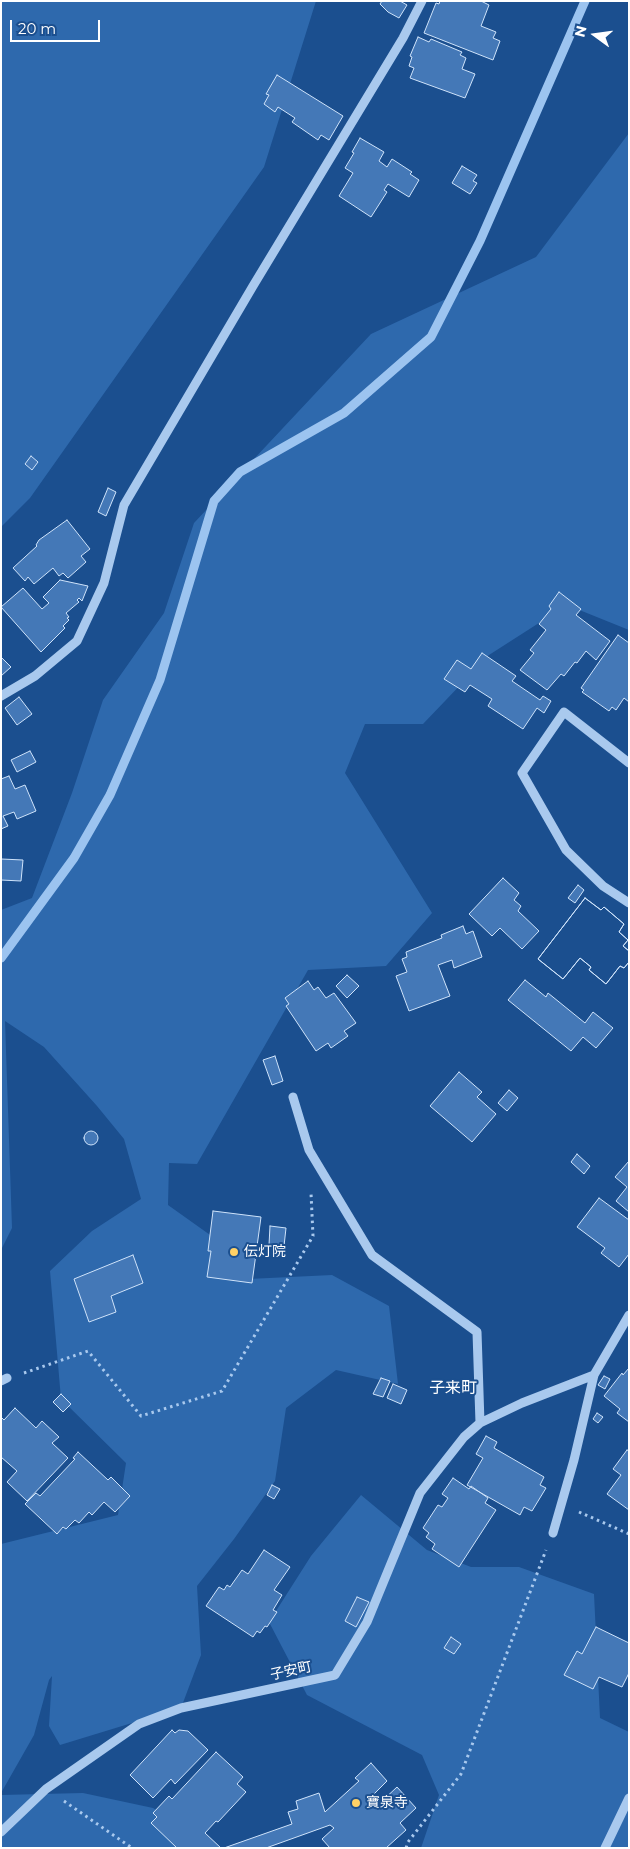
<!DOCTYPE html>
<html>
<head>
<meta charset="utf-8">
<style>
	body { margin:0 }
	#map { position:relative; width:630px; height:1849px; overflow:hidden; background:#1b4f8f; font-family:Montserrat,sans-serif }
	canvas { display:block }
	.frame { position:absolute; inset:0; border:2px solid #fff; pointer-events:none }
	.north { position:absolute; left:570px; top:10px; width:50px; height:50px; -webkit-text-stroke:4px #1b4f8f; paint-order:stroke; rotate:284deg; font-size:14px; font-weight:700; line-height:20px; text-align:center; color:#fff }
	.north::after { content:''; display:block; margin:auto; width:18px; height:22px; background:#fff; clip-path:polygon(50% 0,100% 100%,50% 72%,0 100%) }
	.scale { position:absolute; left:10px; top:20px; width:90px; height:22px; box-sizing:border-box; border:2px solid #fff; border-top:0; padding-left:6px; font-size:15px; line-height:18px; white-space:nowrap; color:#fff; -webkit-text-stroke:4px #1b4f8f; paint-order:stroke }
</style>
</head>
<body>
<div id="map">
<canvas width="630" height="1849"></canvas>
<div class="frame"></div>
<div class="north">N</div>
<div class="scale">20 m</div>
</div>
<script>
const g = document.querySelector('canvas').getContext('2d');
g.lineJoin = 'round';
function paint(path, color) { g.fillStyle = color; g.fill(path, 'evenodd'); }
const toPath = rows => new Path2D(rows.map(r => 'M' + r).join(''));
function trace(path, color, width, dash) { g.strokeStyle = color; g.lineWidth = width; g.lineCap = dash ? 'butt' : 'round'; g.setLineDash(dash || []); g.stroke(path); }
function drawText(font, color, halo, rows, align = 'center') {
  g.font = font + ' Montserrat,"Noto Sans JP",sans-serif'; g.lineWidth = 4; g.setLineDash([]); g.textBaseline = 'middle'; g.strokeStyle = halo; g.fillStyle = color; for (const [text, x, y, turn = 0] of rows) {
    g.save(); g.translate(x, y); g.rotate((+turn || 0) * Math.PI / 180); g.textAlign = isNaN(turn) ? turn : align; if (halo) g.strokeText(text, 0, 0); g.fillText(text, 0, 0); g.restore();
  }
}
paint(toPath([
	[1,1,316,1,264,167,30,498,1,527],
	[629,133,629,630,567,605,489,655,423,724,365,724,345,773,432,913,386,966,308,970,197,1164,169,1163,168,1205,234,1252,227,1280,332,1275,389,1306,398,1384,336,1370,286,1408,275,1481,234,1539,197,1586,201,1655,181,1708,60,1745,49,1726,52,1676,49,1680,34,1735,1,1793,1,1544,118,1515,126,1463,61,1399,50,1271,92,1231,141,1199,124,1139,97,1106,44,1047,5,1021,12,1228,1,1250,1,910,32,898,72,793,103,700,164,613,194,523,371,334,536,257],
	[361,1495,427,1550,471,1567,519,1567,594,1594,600,1718,629,1732,629,1848,421,1848,439,1795,422,1755,307,1695,269,1622,311,1556],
	[83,1793,153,1808,221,1848,1,1848,1,1795]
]), '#2e69ad');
trace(toPath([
	[1,958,74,858,110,795,160,680,214,501,240,472,344,413,431,337,480,241,585,1]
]), '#9cc4f0', 9);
const building = toPath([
	[382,1,400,1,407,5,399,18,388,12,380,4,382,1],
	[440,1,481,1,489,5,481,26,496,32,493,38,500,41,493,60,424,33,436,3,439,4,440,1],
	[418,37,429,42,431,39,462,52,460,55,466,58,462,69,475,74,465,98,410,78,414,68,409,66,412,57,410,56,418,37],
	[277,75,343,116,329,140,321,135,318,140,292,122,295,118,278,107,275,112,264,104,269,95,266,94,277,75],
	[360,138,384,152,379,161,387,167,392,159,412,172,410,174,419,180,409,197,388,184,384,190,387,192,371,217,339,196,353,173,345,168,354,153,352,152,360,138],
	[462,166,477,175,473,181,477,183,470,194,452,183,462,166],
	[31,456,38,462,32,470,25,464,31,456],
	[108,488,116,492,106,516,98,512,108,488],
	[67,520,90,549,81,556,86,562,68,578,63,573,59,576,53,568,34,584,28,577,25,581,13,568,37,546,36,545,39,540,67,520],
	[60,580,88,586,82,601,79,598,77,600,79,602,66,613,69,617,67,618,69,620,63,626,65,628,41,652,1,607,23,588,42,609,49,603,43,597,60,580],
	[559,592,581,609,576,615,610,641,596,660,586,651,577,663,575,662,564,676,561,674,547,690,520,670,534,653,530,650,546,630,539,624,551,609,549,606,559,592],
	[618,635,629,643,629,702,624,698,616,710,612,707,609,711,582,692,584,690,581,688,618,635],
	[482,653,516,676,512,681,540,700,543,696,551,701,544,713,537,708,523,729,488,706,492,699,470,685,465,692,444,679,457,660,471,669,482,653],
	[1,657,11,667,1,676,1,657],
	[19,697,32,714,17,725,5,708,19,697],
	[30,751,36,762,17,772,11,760,30,751],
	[9,776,15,789,25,785,36,811,17,819,14,812,3,816,8,826,1,829,1,779,9,776],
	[1,859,23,860,21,881,1,880,1,859],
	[503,878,519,893,514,900,521,906,518,911,539,931,522,949,500,928,492,936,469,914,503,878],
	[578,885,584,890,575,903,568,898,578,885],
	[585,898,601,910,604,907,624,924,619,932,628,940,623,946,629,951,629,962,624,968,620,966,606,984,589,970,591,967,580,958,563,979,538,959,585,898],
	[585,898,601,910,604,907,624,924,619,932,628,940,623,946,629,951,629,962,624,968,620,966,606,984,589,970,591,967,580,958,563,979,538,959,585,898],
	[463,926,466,934,473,931,482,957,454,968,452,960,438,965,450,996,409,1011,396,976,407,972,402,959,407,957,406,952,442,938,441,935,463,926],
	[347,975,359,986,347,998,336,986,347,975],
	[525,980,546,997,548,993,585,1023,593,1012,613,1028,596,1048,583,1037,571,1051,508,1000,525,980],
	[308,981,314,990,318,987,326,998,334,993,356,1023,344,1031,348,1036,331,1048,328,1043,316,1051,286,1006,289,1004,285,998,308,981],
	[275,1056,283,1081,272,1085,263,1060,275,1056],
	[459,1072,482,1092,477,1097,496,1114,472,1142,430,1106,459,1072],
	[509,1090,518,1098,507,1111,498,1103,509,1090],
	'84 1138a7 7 0 1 1 14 0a7 7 0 1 1-14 0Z',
	[577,1154,590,1166,584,1174,571,1162,577,1154],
	[629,1161,629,1212,616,1201,627,1187,615,1177,629,1161],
	[599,1198,629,1220,629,1254,619,1267,601,1253,605,1248,577,1227,599,1198],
	[213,1211,261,1217,252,1283,207,1277,211,1251,208,1251,213,1211],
	[270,1226,286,1228,284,1246,269,1245,270,1226],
	[133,1255,143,1283,111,1296,116,1312,89,1322,74,1279,133,1255],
	[629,1368,629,1422,617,1413,620,1409,604,1396,622,1373,623,1375,629,1368],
	[604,1376,610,1379,605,1389,598,1385,604,1376],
	[381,1378,390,1381,383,1397,373,1394,381,1378],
	[393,1384,407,1390,401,1404,387,1398,393,1384],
	[61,1394,71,1404,63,1412,53,1402,61,1394],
	[15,1408,36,1428,42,1421,59,1437,52,1443,68,1458,27,1501,7,1482,17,1471,1,1457,1,1417,4,1420,15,1408],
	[597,1413,603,1417,598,1423,593,1419,597,1413],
	[486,1436,497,1442,494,1448,544,1477,540,1485,546,1488,532,1511,524,1507,520,1515,467,1485,483,1458,476,1454,486,1436],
	[627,1450,629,1451,629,1510,607,1494,621,1475,613,1469,627,1450],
	[78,1452,108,1480,111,1477,130,1496,115,1512,104,1502,92,1515,89,1512,79,1523,75,1520,66,1529,63,1527,57,1534,25,1504,36,1493,40,1496,75,1459,73,1458,78,1452],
	[453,1478,469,1489,471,1486,488,1498,485,1503,496,1510,459,1567,432,1549,435,1544,426,1537,429,1533,423,1528,438,1505,442,1507,448,1498,442,1494,453,1478],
	[272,1485,280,1489,274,1499,267,1495,272,1485],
	[264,1550,290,1567,274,1590,282,1595,273,1610,277,1612,267,1627,265,1626,260,1633,257,1631,253,1637,206,1606,219,1587,224,1590,227,1585,230,1587,242,1570,248,1574,264,1550],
	[357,1597,369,1602,356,1627,345,1621,357,1597],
	[596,1627,629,1643,629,1673,622,1687,599,1677,593,1689,564,1675,577,1651,582,1654,596,1627],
	[451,1637,461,1644,454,1654,444,1648,451,1637],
	[172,1730,175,1733,179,1730,188,1731,208,1750,175,1784,171,1779,153,1798,130,1775,172,1730],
	[216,1752,243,1777,237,1784,246,1792,218,1822,216,1821,205,1833,221,1848,177,1848,151,1823,157,1817,153,1813,169,1796,172,1799,216,1752],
	[371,1763,387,1781,373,1795,381,1802,397,1787,416,1808,400,1823,406,1830,386,1848,330,1848,322,1839,334,1828,330,1825,266,1848,224,1848,292,1824,288,1812,298,1809,296,1801,319,1793,325,1812,359,1781,355,1778,371,1763]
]);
paint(building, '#4478b7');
trace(building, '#cfe3fa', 1);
trace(toPath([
	[24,1373,88,1351,141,1416,222,1391,313,1236,311,1193],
	[579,1512,629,1534],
	[64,1801,132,1848],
	[406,1848,408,1842,461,1774,546,1550]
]), '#a9c9ee', 3, [2.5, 4]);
trace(toPath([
	[1,696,35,676,77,641,104,583,124,505,253,286,403,38,422,1],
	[629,763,564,712,522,773,566,850,603,886,629,903],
	[293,1097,309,1150,372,1255,477,1332,480,1423],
	[1,1381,7,1378],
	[553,1533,574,1460,594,1375],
	[1,1832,46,1789,139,1724,181,1708,335,1675,367,1622,420,1493,464,1437,480,1423,522,1403,594,1375,629,1315],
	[605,1848,629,1798]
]), '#a9c9ee', 9);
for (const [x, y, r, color] of [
	[234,1252,5,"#ffd166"],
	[356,1803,5,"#ffd166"]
]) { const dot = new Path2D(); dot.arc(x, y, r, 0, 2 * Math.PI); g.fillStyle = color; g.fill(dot); trace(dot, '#1b4f8f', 2); }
drawText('14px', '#fff', '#1b4f8f', [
	["伝灯院",244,1252],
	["寶泉寺",366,1803]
], 'left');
drawText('14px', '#fff', '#1b4f8f', [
	["子安町",291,1671,-12]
]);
drawText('16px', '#fff', '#1b4f8f', [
	["子来町",453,1388]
]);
</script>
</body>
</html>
